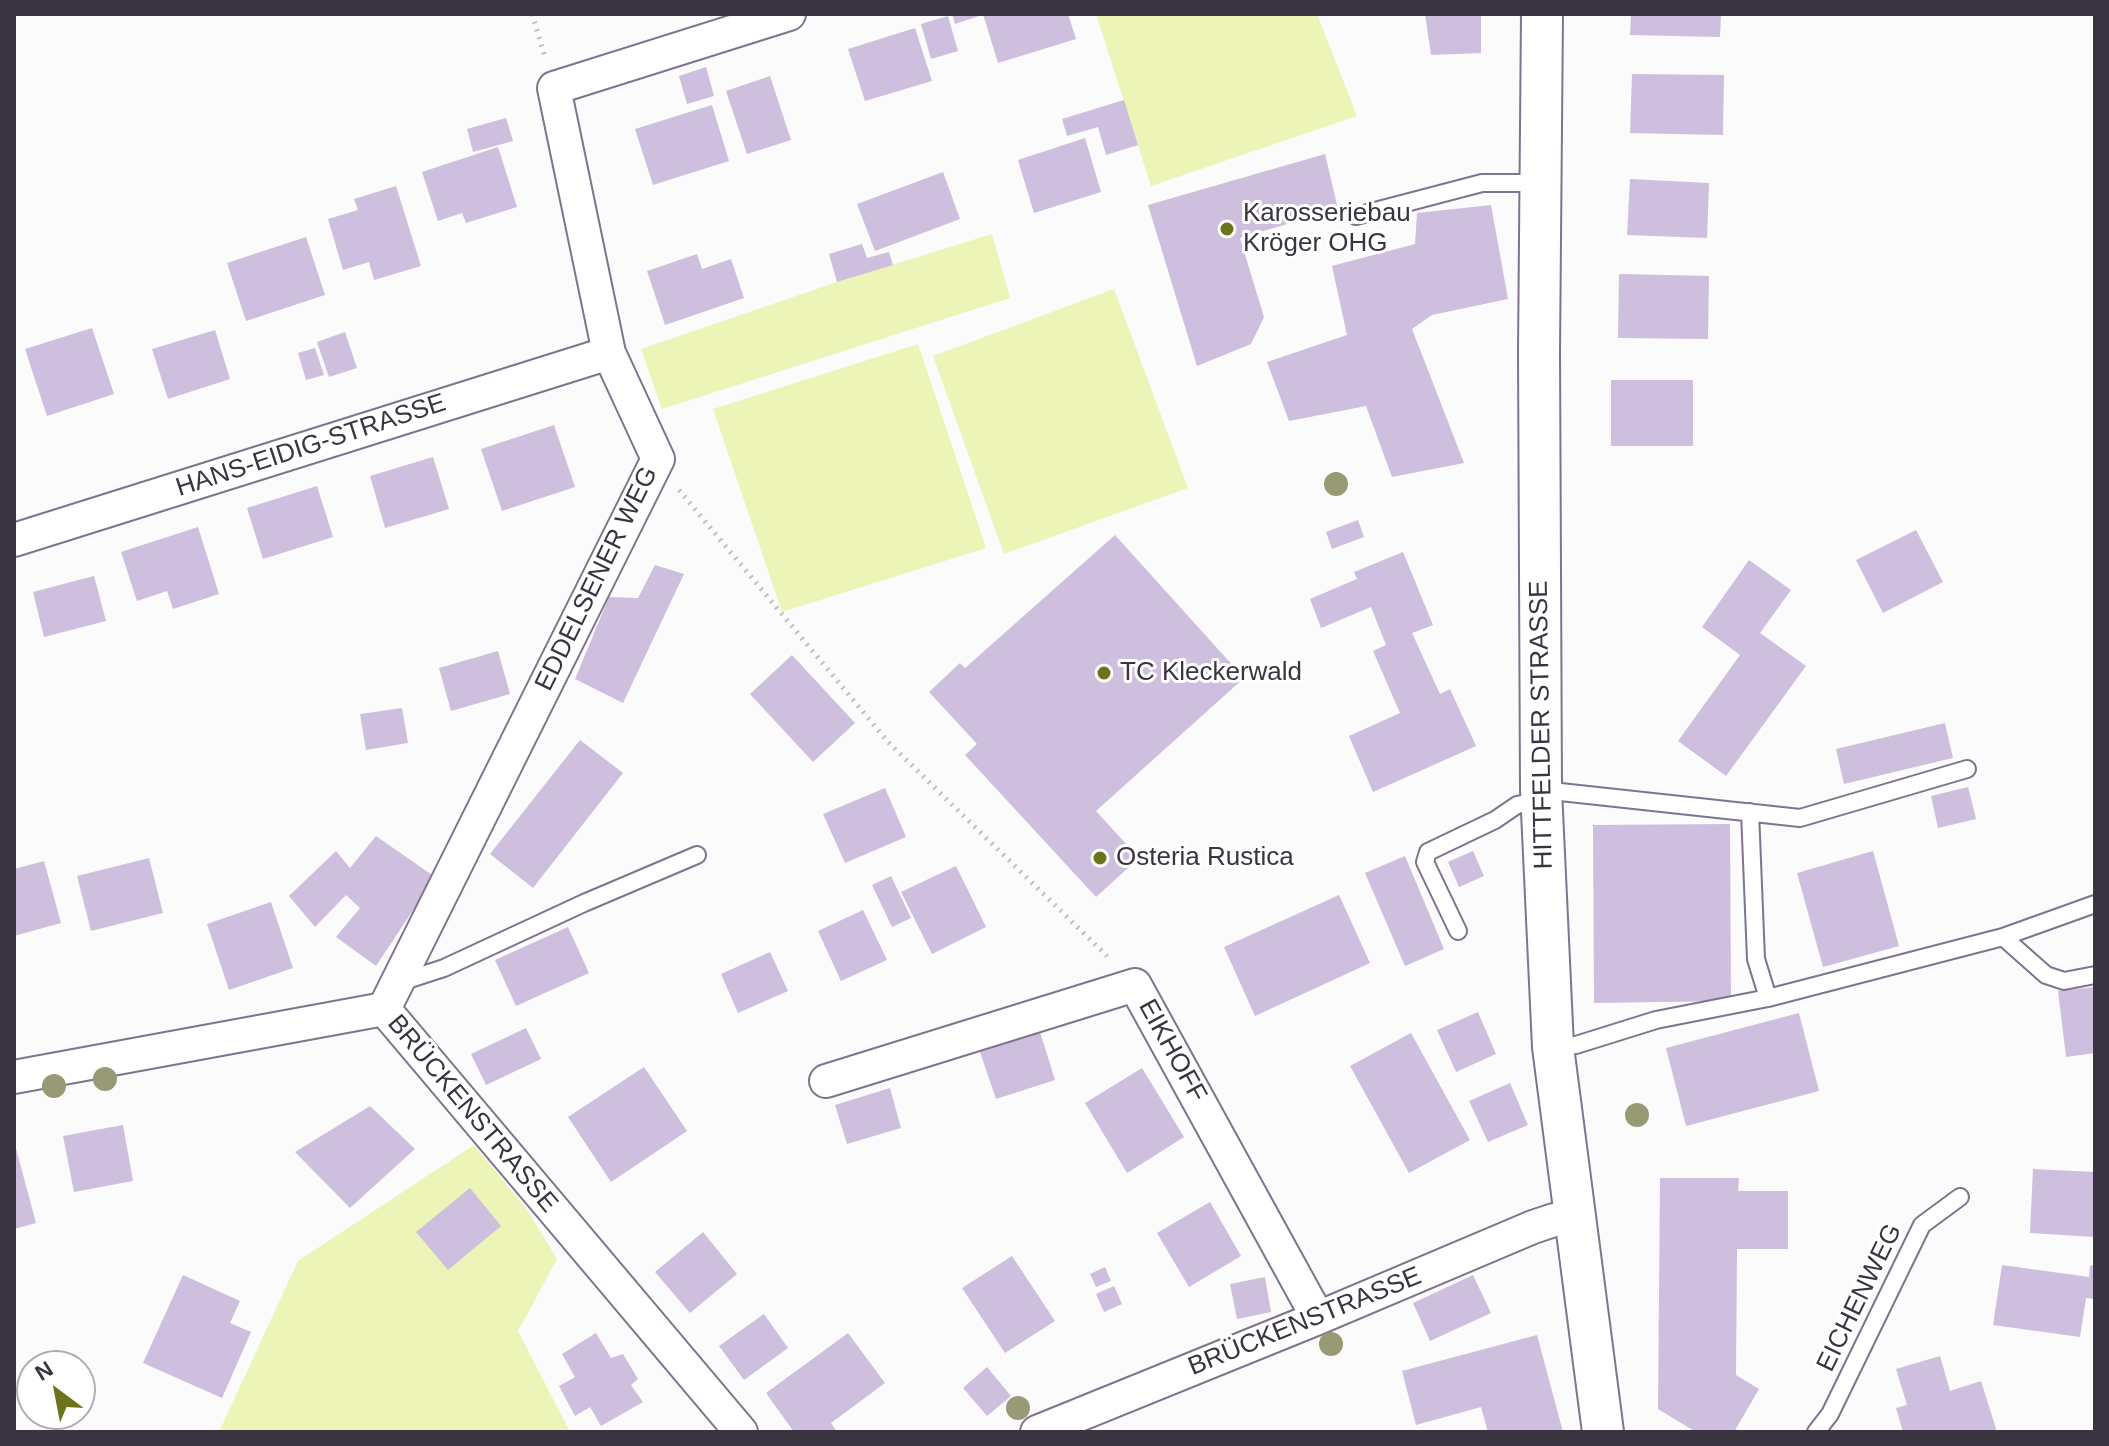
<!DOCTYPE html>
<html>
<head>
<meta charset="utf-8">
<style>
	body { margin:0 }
	#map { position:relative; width:2109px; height:1446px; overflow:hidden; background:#fbfbfb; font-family:Helvetica,sans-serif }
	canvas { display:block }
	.frame { position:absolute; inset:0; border:16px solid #3a3440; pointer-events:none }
	.north { position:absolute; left:16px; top:1350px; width:80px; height:80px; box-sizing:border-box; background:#fff; border:2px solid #b0aeb3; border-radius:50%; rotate:328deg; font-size:22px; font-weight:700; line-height:32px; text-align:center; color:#3a3440 }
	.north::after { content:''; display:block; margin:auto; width:28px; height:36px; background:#6b731b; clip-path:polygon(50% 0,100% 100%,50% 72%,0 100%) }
</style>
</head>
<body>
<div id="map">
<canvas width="2109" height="1446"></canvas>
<div class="frame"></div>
<div class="north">N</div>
</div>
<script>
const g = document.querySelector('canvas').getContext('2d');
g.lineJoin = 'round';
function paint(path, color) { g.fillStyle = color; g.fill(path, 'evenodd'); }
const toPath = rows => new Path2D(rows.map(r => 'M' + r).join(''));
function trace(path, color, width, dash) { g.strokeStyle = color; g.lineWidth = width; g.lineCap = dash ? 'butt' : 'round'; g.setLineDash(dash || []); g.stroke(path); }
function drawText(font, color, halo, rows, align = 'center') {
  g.font = font + ' Helvetica,sans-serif'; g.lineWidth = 6; g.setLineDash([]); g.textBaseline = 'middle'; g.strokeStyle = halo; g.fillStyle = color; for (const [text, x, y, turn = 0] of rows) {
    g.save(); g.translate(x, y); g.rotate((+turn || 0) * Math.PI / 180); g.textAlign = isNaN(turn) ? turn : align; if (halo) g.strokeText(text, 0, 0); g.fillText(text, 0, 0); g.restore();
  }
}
paint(toPath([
	[1096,14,1317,14,1357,116,1151,186],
	[992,234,1010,298,662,409,641,349,837,282],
	[1114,289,1188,488,1004,554,933,356],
	[918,344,986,548,782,612,713,409],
	[474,1145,528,1211,557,1259,518,1331,570,1432,219,1432,298,1261]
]), '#ecf4b7');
paint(toPath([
	[952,14,978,14,979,16,955,24],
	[983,14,1068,14,1076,39,998,63],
	[1425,14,1481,14,1481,53,1431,55],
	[1631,14,1721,14,1720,37,1630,35],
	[948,16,958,51,931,59,921,24],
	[915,28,932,81,865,101,848,49],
	[706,67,714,96,687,104,679,76],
	[1632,74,1724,75,1723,135,1630,133],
	[770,76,791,140,747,154,726,91],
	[1124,100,1138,145,1106,155,1098,127,1067,136,1062,119],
	[712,105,729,161,653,185,635,129],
	[506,118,513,141,473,152,467,129],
	[1085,138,1101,192,1034,213,1018,160],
	[498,147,517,207,466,223,462,213,438,221,422,172],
	[1325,154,1338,209,1240,238,1264,317,1251,344,1197,366,1148,205],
	[943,172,960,219,875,251,857,204],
	[1630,179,1709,183,1707,238,1627,235],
	[396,186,421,266,374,280,369,262,343,270,328,219,358,210,354,199],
	[1491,205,1508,299,1432,315,1412,329,1464,463,1392,477,1366,406,1289,421,1267,362,1347,335,1332,266,1415,244,1417,213],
	[306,237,325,295,246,321,227,263],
	[862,244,867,258,889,252,893,265,837,282,829,254],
	[697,254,702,269,731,259,744,298,665,325,647,271],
	[1619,274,1709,276,1708,339,1618,338],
	[92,328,114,394,47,416,25,349],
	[215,330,230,379,168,399,152,349],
	[345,332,357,368,329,377,317,342],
	[315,348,324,375,306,380,298,353],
	[1611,380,1693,380,1693,446,1611,446],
	[554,425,575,487,502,511,481,449],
	[433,457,449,509,385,528,370,476],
	[317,486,333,537,263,559,247,508],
	[1358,520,1364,537,1332,549,1326,532],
	[198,527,219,594,173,609,167,591,137,601,121,552],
	[1916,530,1943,582,1883,613,1856,560],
	[1115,535,1244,678,1096,811,1139,858,1096,897,965,755,977,744,929,692,960,663,965,668],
	[1403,552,1433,625,1412,633,1440,694,1450,689,1476,746,1373,792,1349,736,1400,713,1373,651,1386,645,1371,607,1321,628,1310,599,1357,579,1354,572],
	[1749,560,1791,590,1760,633,1806,666,1726,776,1678,741,1740,655,1702,627],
	[655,565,684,574,623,703,575,679,609,597,638,598],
	[94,576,106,621,44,637,33,592],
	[498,651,510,694,451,711,439,668],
	[792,655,855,723,813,762,750,694],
	[402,708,408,743,366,750,360,714],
	[1945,723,1953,758,1844,784,1836,749],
	[580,740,623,773,533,888,490,854],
	[1968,787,1976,819,1938,828,1931,796],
	[885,788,906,837,845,863,823,814],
	[1730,824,1731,1001,1594,1003,1593,825],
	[376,836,435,877,376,966,336,937,360,908,346,895,315,927,289,896,336,851,350,868],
	[1473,851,1484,876,1459,887,1448,862],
	[1873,851,1899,946,1823,967,1797,873],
	[1405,856,1444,949,1405,966,1365,873],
	[149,858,163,913,91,931,77,876],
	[44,861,61,923,14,936,14,869],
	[956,866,986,927,932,954,901,892],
	[891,876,911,918,892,927,872,885],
	[1339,895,1370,963,1255,1016,1224,947],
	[271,902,293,968,229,990,207,924],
	[863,910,887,960,841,981,818,931],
	[568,927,589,973,516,1006,495,960],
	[770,952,788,991,738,1013,721,974],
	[2095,987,2095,1053,2066,1057,2058,991],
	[1478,1012,1496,1054,1456,1072,1437,1030],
	[1799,1013,1819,1091,1686,1126,1666,1048],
	[526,1028,541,1059,486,1085,471,1054],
	[1040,1032,1055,1080,996,1099,980,1052],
	[1411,1033,1470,1140,1409,1173,1350,1066],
	[644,1067,687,1131,611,1182,568,1117],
	[1142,1068,1184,1137,1127,1173,1085,1103],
	[1510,1083,1528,1125,1488,1142,1469,1101],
	[890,1088,901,1128,847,1144,835,1105],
	[370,1106,415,1149,350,1208,295,1152],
	[123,1125,133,1181,74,1192,63,1136],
	[14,1141,36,1223,14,1229],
	[2033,1169,2095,1172,2095,1237,2030,1233],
	[1660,1178,1739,1178,1738,1191,1788,1191,1788,1249,1737,1249,1736,1375,1759,1389,1734,1432,1696,1432,1658,1409],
	[470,1188,501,1226,448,1270,416,1232],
	[1210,1202,1241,1256,1189,1287,1157,1233],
	[703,1232,737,1274,690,1313,655,1272],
	[1012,1256,1055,1321,1005,1353,962,1288],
	[2002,1265,2089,1277,2090,1265,2095,1266,2095,1299,2086,1298,2080,1337,1993,1325],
	[1105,1267,1111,1281,1096,1287,1090,1274],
	[183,1275,240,1301,230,1323,251,1332,222,1398,143,1363],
	[1473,1275,1491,1313,1430,1341,1413,1303],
	[1265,1277,1271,1312,1237,1319,1230,1284],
	[1114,1286,1122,1304,1104,1312,1096,1294],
	[764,1314,788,1348,744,1380,719,1346],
	[596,1333,611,1358,623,1354,638,1379,631,1385,643,1402,601,1426,590,1407,575,1416,559,1386,575,1377,562,1354],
	[848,1333,885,1383,831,1423,837,1432,794,1432,766,1393],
	[1537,1335,1563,1432,1488,1432,1481,1407,1416,1425,1402,1371],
	[1940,1356,1950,1391,1981,1381,1997,1432,1903,1432,1896,1408,1907,1405,1896,1369],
	[987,1367,1011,1396,987,1416,963,1388]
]), '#cdbfdd');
const service = toPath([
	[1356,216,1482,183,1540,183],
	[1542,790,1800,818,1967,769],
	[1750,812,1756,959,1768,998],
	[1458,931,1425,862,1428,852,1495,820,1517,805,1541,800],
	[2003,937,2046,975,2064,981,2095,975],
	[398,983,444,968,584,903,697,855],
	[1554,1047,1576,1045,1656,1020,1768,998,2003,937,2095,904],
	[1816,1432,1830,1414,1922,1225,1960,1197]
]);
const minor = toPath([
	[14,540,609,353],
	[384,1009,658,459,609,353,554,88,789,14],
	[14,1077,384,1009,741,1432],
	[826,1081,1135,985,1318,1318],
	[1037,1432,1318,1318,1533,1227,1554,1220,1574,1217]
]);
const tertiary = toPath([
	[1542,14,1539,351,1541,790,1553,1047,1603,1432]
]);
trace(service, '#80738e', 20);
trace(minor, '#80738e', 36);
trace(tertiary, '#80738e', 44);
trace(toPath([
	[532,14,545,57],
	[679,490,888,742,1110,959]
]), '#c0bec2', 5, [2, 6]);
trace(service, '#fff', 16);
trace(minor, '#fff', 32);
trace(tertiary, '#fff', 40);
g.fillStyle = '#979a74';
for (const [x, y] of [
	[1336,484],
	[105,1079],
	[54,1086],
	[1637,1115],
	[1331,1344],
	[1018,1408]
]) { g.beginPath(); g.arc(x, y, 12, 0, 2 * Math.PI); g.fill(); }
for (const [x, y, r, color] of [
	[1227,229,8,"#6b731b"],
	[1104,673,8,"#6b731b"],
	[1100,858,8,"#6b731b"]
]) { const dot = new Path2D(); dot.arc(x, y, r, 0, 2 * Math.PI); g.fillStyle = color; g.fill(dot); trace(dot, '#fff', 3); }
drawText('26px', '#3a3440', '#fff', [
	["Karosseriebau",1243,214],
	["Kröger OHG",1243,244],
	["TC Kleckerwald",1120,673],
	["Osteria Rustica",1116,858]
], 'left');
drawText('26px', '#3a3440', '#fff', [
	["HANS-EIDIG-STRASSE",311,446,-18],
	["EDDELSENER WEG",597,579,-64],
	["HITTFELDER STRASSE",1542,725,-91],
	["EIKHOFF",1172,1051,61],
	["BRÜCKENSTRASSE",472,1114,50],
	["EICHENWEG",1860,1298,-64],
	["BRÜCKENSTRASSE",1305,1322,-22]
]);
</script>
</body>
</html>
